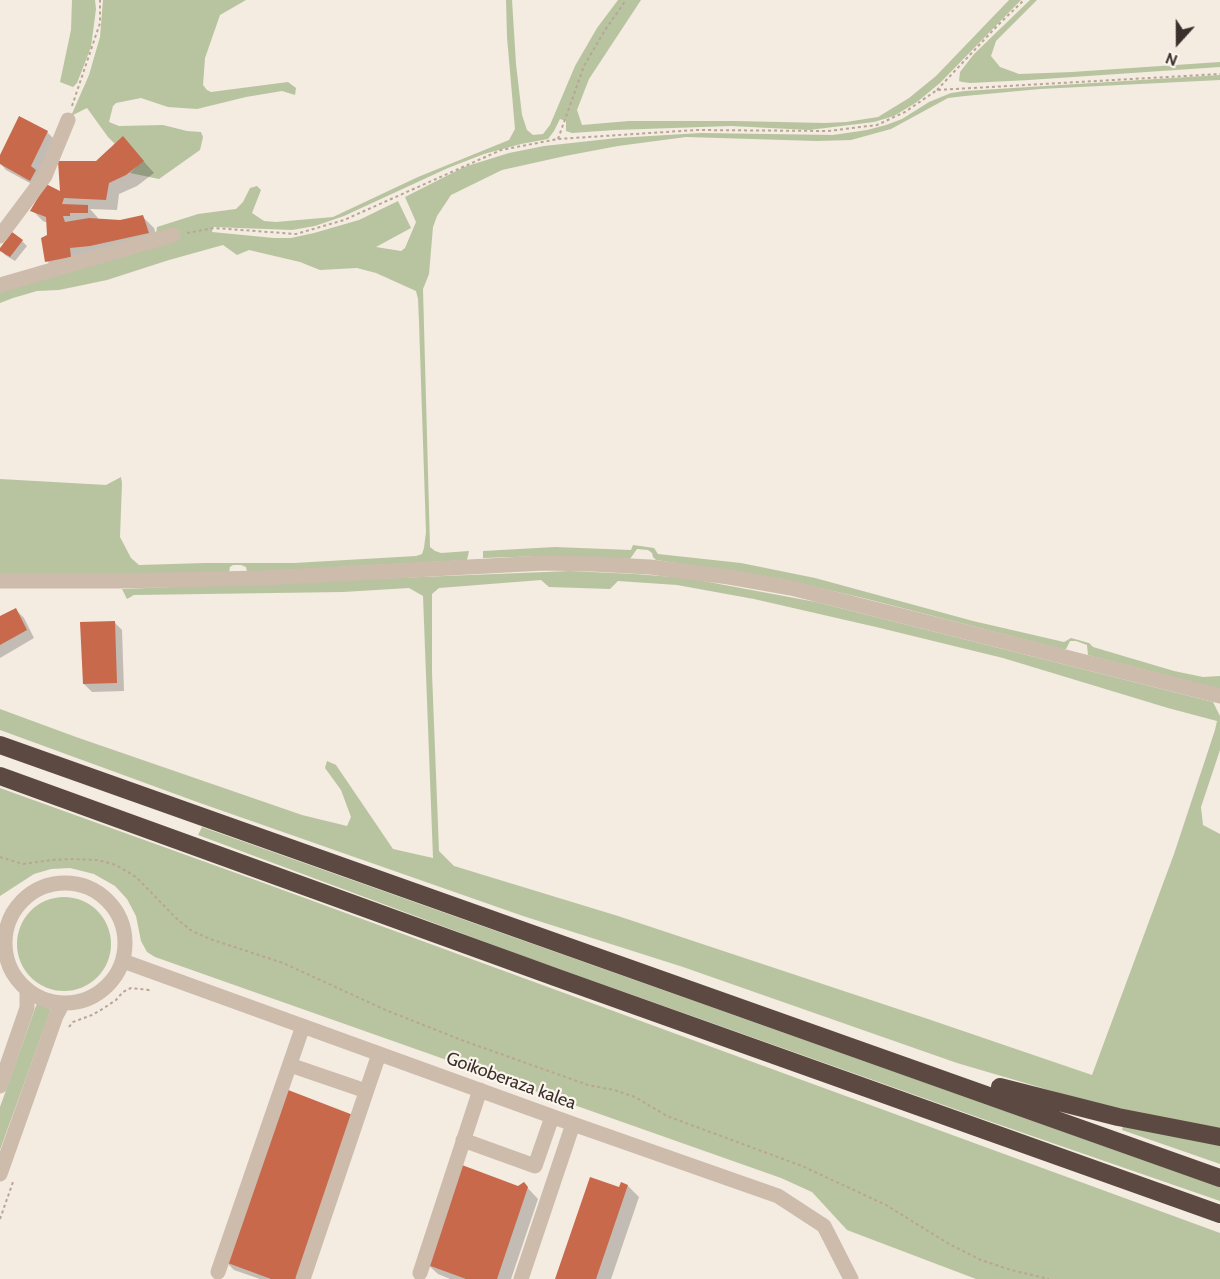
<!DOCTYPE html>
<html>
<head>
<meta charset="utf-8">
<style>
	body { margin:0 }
	#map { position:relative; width:1220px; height:1279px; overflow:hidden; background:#f4ebe1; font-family:Cabin,sans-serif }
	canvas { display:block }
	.north { position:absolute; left:1148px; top:12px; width:60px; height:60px; -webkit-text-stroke:4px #fbf5ee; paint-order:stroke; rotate:201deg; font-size:16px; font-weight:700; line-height:24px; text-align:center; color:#3b302b }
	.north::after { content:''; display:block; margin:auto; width:21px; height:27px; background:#3b302b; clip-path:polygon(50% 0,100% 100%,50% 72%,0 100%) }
</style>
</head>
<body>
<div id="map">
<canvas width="1220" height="1279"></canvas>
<div class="north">N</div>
</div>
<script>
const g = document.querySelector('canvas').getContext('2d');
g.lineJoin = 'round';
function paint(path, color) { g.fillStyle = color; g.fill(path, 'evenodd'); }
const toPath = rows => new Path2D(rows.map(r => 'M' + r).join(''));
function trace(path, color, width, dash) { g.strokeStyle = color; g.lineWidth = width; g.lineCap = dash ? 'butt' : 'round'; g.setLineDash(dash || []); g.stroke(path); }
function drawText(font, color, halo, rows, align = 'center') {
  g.font = font + ' Cabin,sans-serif'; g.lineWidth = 4.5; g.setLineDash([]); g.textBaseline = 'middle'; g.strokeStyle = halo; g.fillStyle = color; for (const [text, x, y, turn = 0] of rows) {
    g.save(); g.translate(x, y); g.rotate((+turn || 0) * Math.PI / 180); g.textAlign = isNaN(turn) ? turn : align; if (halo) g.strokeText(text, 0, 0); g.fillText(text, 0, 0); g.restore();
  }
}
paint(toPath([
	[72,0,95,0,96,9,91,47,77,83,73,87,60,82,71,30],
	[103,0,246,0,220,15,205,58,203,85,207,90,211,92,288,82,296,88,295,95,282,91,246,97,197,109,168,107,141,98,116,103,113,106,109,122,119,126,163,125,187,131,201,132,203,137,200,150,159,179,130,173,137,166,108,137,87,108,71,116,89,75,100,37],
	[506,0,512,0,516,64,522,115,527,130,533,135,543,134,550,125,575,66,597,28,618,0,641,0,589,79,577,110,582,125,629,121,734,121,825,123,846,122,878,117,909,98,936,76,1009,0,1021,0,940,83,917,102,894,116,874,122,809,130,731,126,615,130,572,133,566,131,566,121,560,119,554,131,548,139,521,144,484,154,448,168,344,216,315,226,292,230,213,227,212,232,274,238,291,238,314,233,359,220,398,201,411,228,376,247,401,251,405,248,416,222,405,197,464,167,509,153,544,146,617,138,701,133,833,135,867,130,886,125,902,119,929,102,951,93,965,91,1220,75,1220,80,1040,89,965,96,948,98,891,129,851,140,817,141,686,137,618,146,565,156,502,170,451,195,437,216,433,227,429,274,423,289,430,547,435,551,441,553,469,551,467,560,247,572,246,567,241,565,233,565,230,567,229,572,118,575,0,574,0,479,106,485,121,477,122,483,120,537,131,558,139,565,205,563,294,563,416,556,422,554,424,548,426,532,419,322,418,299,416,291,376,273,357,268,320,270,300,262,249,250,237,255,223,245,169,260,107,280,59,290,37,291,13,298,0,303,0,289,154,246,157,227,198,214,236,209,243,202,250,188,257,186,261,190,252,213,264,221,276,222,333,217,418,177,509,140,515,129,507,37],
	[1030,0,1037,0,996,41,991,56,1000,67,1019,74,1072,72,1220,62,1220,67,1029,80,970,83,962,82,959,81,960,72,974,54],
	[633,545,654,548,658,554,741,563,815,578,973,621,1064,642,1071,638,1089,643,1093,647,1174,671,1203,677,1220,676,1220,689,1095,657,1088,655,1087,645,1076,641,1070,641,1066,649,1062,649,867,599,782,579,656,560,653,557,652,553,648,550,637,549,630,559,546,556,483,558,483,551,555,547,631,550],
	[570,571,635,574,687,578,816,602,1213,702,1220,716,1220,750,1201,807,1203,825,1220,834,1220,1128,1125,1111,1066,1095,957,1063,683,967,523,916,200,803,0,730,0,709,76,737,302,815,347,826,351,817,341,790,325,768,327,761,336,765,393,849,433,858,423,596,409,588,343,592,134,595,127,599,122,589],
	[541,580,549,587,610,589,618,581,677,585,754,599,876,627,1003,658,1168,708,1217,721,1215,730,1174,854,1092,1075,925,1018,618,916,454,866,439,851,432,673,432,594,439,588],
	[0,788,261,882,1220,1233,1220,1279,976,1279,847,1230,812,1192,781,1178,155,957,147,952,141,941,136,916,127,899,115,886,94,874,70,868,51,869,34,874,0,896],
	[202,827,1220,1187,1220,1201,980,1118,520,955,198,835],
	'17 944a47 47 0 1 1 94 0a47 47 0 1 1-94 0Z',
	[37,1003,51,1009,0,1150,0,1107],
	[1123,1126,1220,1144,1220,1164,1122,1130]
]), '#b8c4a0');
paint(toPath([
	[47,132,55,140,39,188,6,170,0,163,0,158],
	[123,138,154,173,137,186,119,194,117,210,90,209,98,218,98,220,120,222,143,217,154,228,159,244,58,272,47,261,48,236,48,223,43,221,32,210,62,194],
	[22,241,27,246,15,261,5,255,1,250],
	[16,610,24,618,34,638,0,658,0,618],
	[114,622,122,630,124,691,92,692,84,684],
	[524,1184,538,1199,511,1279,450,1279,438,1274,427,1264,518,1188],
	[622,1184,628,1186,639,1197,611,1279,557,1279,620,1189],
	[226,1262,307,1279,260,1279,234,1270]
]), '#0003');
paint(toPath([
	[19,116,48,131,31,166,36,170,30,181,0,164,0,155],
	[123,136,144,161,126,175,109,183,106,200,64,198,62,204,88,205,88,213,70,213,70,216,63,216,65,222,89,218,120,220,143,215,149,233,90,246,70,248,71,257,45,262,41,238,47,235,46,217,30,211,46,184,60,191,58,161,96,161],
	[12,232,23,240,10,257,0,251,0,248],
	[16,608,27,630,0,645,0,616],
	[115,621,117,683,83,684,80,622],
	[283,1088,353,1115,297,1279,271,1279,225,1262],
	[462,1165,518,1186,524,1182,528,1187,497,1279,466,1279,425,1264],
	[590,1177,619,1187,621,1182,628,1185,596,1279,555,1279]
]), '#c8694b');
trace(toPath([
	[937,90,997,26,1024,0],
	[72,106,100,23,100,0],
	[558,139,584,66,605,30,626,0],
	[187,233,214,228,296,234,344,220,501,150,558,139,696,130,828,131,877,125,905,112,937,90,1220,74],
	[0,857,23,864,52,860,71,859,98,860,116,865,136,877,178,920,192,931,210,939,283,963,388,1011,464,1041,588,1085,614,1090,635,1097,667,1116,802,1166,886,1205,949,1244,981,1260,1011,1270,1049,1279],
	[69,1027,73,1022,92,1015,104,1008,116,1000,123,992,131,988,149,990,150,987],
	[0,1219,13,1182]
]), '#b9a596', 2, [3, 3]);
trace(toPath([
	[0,236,45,176,68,120],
	[0,285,173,235],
	[0,581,119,581,263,578,544,563,592,564,650,567,729,577,791,588,1220,696],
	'5 943a60 60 0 1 1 120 0a60 60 0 1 1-120 0Z',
	[123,961,573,1124,778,1196,824,1226,851,1279],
	[290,1065,366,1091],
	[0,1086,27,1008,27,990],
	[463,1140,535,1166,552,1117],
	[0,1174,56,1016,63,1003],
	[218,1272,303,1026],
	[420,1273,480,1090],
	[303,1279,379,1054],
	[521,1279,573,1124]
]), '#cdbbac', 15);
trace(toPath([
	[0,745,1220,1178],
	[0,776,555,977,1220,1214],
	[1000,1087,1118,1117,1220,1137]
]), '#5c4a42', 18);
drawText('18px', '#3b302b', '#fbf5ee', [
	["Goikoberaza kalea",511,1081,20]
]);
</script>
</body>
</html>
